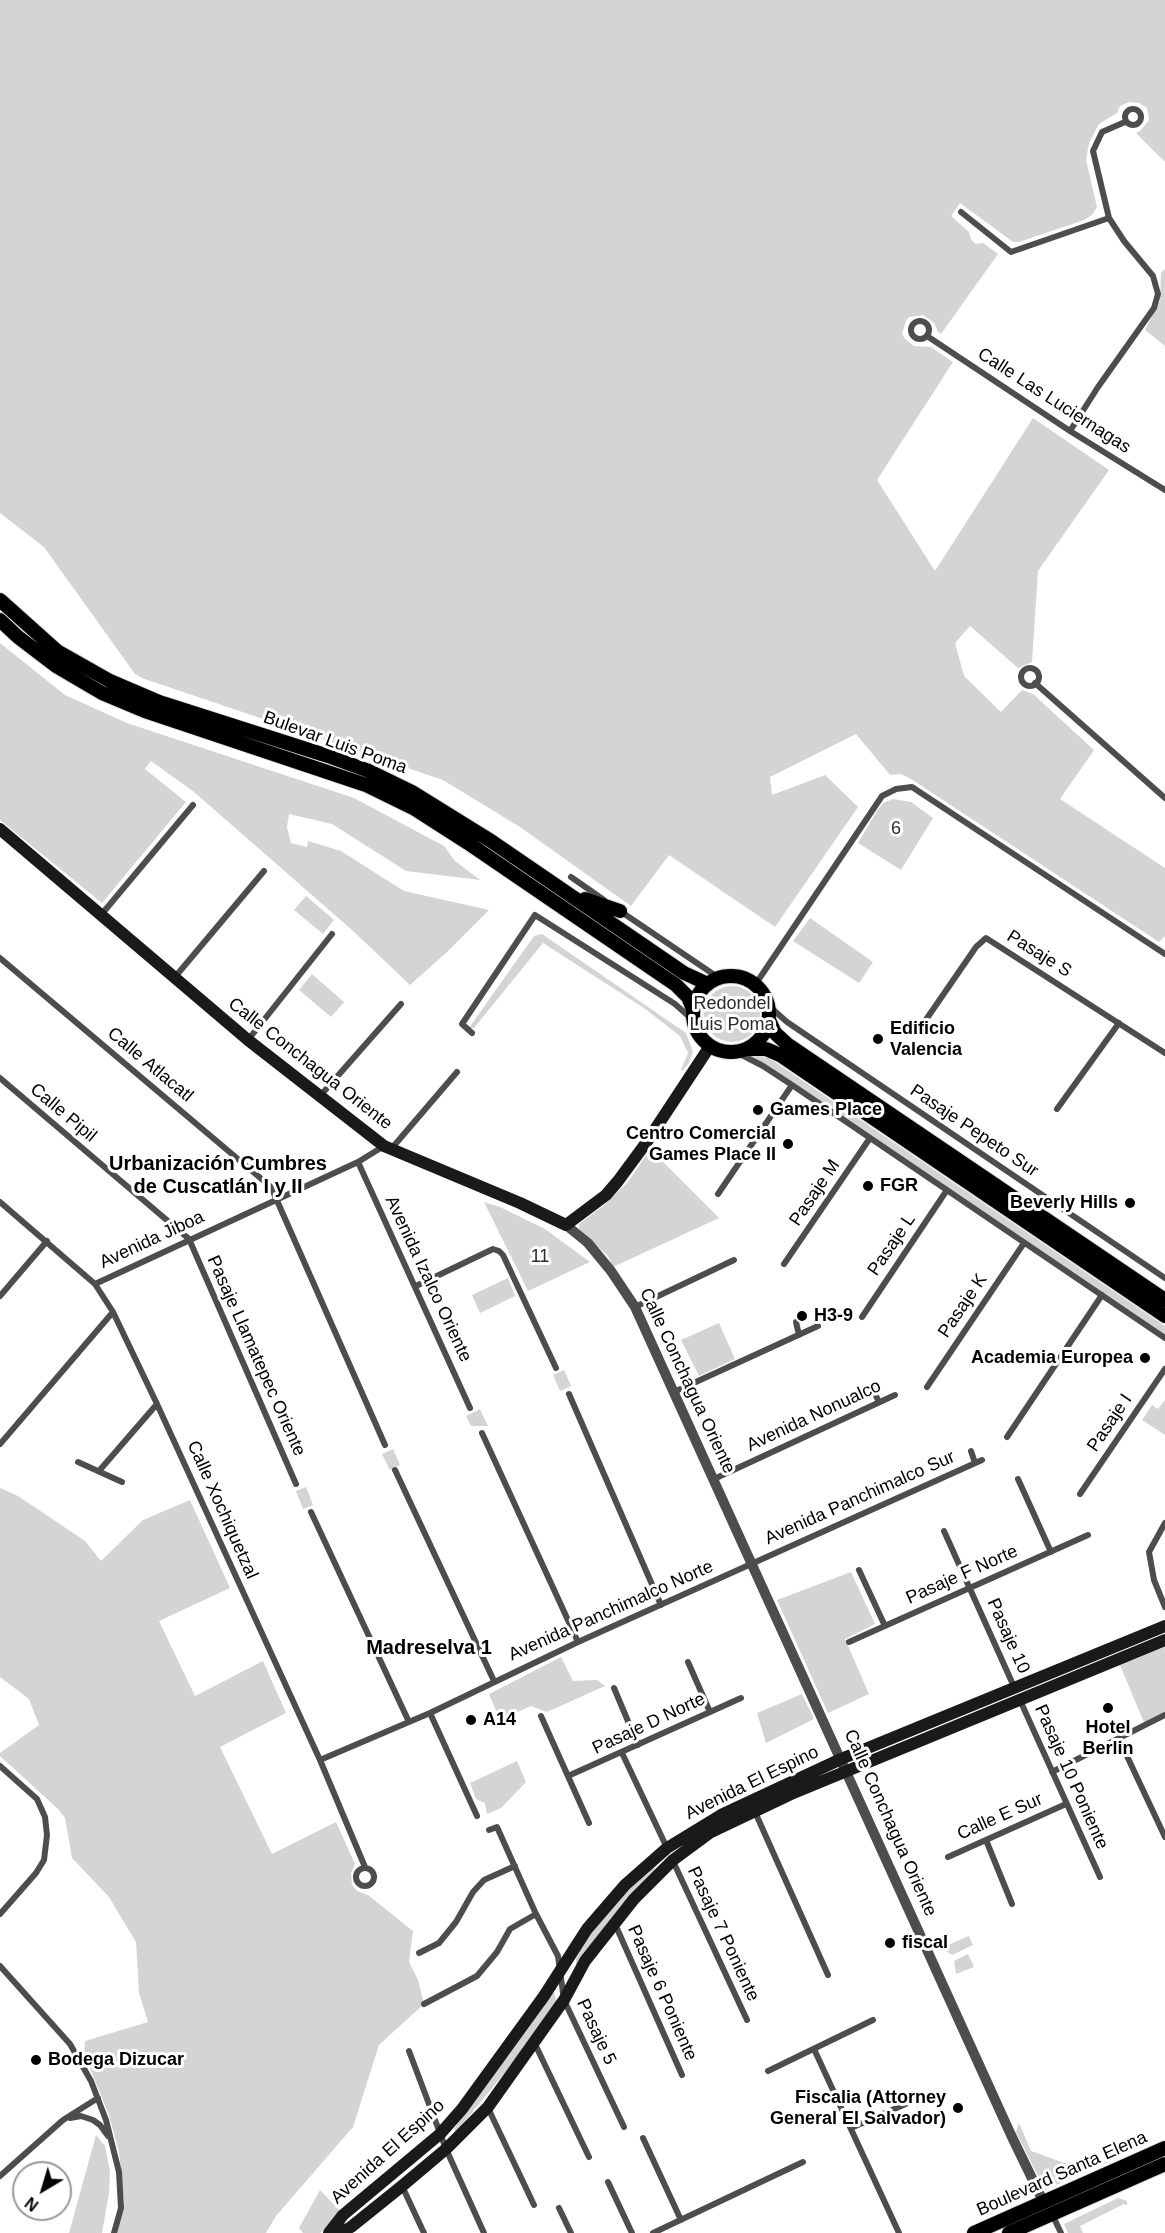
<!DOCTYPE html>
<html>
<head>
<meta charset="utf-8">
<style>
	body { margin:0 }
	#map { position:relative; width:1165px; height:2233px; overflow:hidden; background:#fff; font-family:Helvetica,sans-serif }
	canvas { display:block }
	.north { position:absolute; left:12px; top:2161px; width:60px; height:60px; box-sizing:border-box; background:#fff; border:2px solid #999; border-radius:50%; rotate:218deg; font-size:16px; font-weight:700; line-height:24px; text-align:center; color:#000 }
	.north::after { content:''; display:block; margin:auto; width:21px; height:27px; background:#000; clip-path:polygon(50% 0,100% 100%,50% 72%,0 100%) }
</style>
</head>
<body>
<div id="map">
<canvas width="1165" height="2233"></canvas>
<div class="north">N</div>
</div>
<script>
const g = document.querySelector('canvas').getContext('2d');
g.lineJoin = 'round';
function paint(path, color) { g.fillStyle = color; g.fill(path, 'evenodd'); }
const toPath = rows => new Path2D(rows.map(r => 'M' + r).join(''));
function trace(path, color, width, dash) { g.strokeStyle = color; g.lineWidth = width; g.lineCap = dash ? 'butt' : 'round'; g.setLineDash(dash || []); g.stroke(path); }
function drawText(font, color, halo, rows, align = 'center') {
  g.font = font + ' Helvetica,sans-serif'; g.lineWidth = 6; g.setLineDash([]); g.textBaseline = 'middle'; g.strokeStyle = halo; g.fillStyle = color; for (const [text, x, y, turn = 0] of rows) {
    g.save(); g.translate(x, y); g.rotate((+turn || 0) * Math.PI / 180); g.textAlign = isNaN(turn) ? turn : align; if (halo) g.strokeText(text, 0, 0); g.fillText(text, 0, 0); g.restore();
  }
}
paint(toPath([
	[0,0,1165,0,1165,162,1136,133,1140,131,1149,120,1147,108,1139,103,1129,102,1120,106,1117,113,1099,124,1089,143,1086,160,1097,207,1092,215,1084,220,1019,242,1013,242,960,203,951,216,969,232,971,239,976,244,983,243,998,254,941,334,938,332,934,323,923,315,909,317,906,321,902,334,905,339,914,346,931,347,953,362,877,480,935,571,1033,418,1109,470,1038,571,1032,662,1018,668,970,626,955,643,964,676,1001,712,1022,690,1033,694,1094,750,1060,799,1165,868,1165,936,1159,942,911,779,901,774,890,775,856,734,770,777,772,795,825,775,858,807,775,927,669,855,631,906,520,827,443,780,142,678,135,674,44,547,0,513],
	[1165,269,1165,346,1145,330,1160,301,1161,273],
	[0,643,65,695,127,723,354,798,444,846,455,861,480,880,406,871,332,824,289,814,287,827,291,843,307,847,308,841,341,851,404,891,489,910,447,952,410,985,352,930,194,792,151,761,145,769,186,802,102,903,0,820],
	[893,799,911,802,933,818,901,870,858,843,877,811,883,803],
	[306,896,334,920,323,934,294,910],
	[810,918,873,962,859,983,793,941],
	[542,934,686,1033,693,1052,689,1063,682,1071,681,1070,688,1053,680,1036,644,1008,543,943,474,1028,469,1028,534,936],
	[312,974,344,1002,331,1017,299,990],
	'704 1014a28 28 0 1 1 56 0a28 28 0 1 1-56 0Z',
	[752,1056,769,1058,1165,1326,1165,1336],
	[650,1149,719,1218,613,1267,608,1256,579,1229,579,1224,603,1206,628,1182],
	[484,1202,500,1207,545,1229,590,1262,528,1291],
	[508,1278,515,1296,480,1313,472,1295],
	[719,1323,735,1359,699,1376,681,1340],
	[564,1370,571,1386,560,1391,553,1375],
	[1165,1400,1165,1435,1142,1420,1152,1405,1158,1409],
	[480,1409,484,1418,488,1426,471,1426,466,1416],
	[393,1449,400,1465,390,1470,382,1454],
	[306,1487,313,1505,303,1509,296,1491],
	[0,1488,18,1496,85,1541,101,1561,143,1520,190,1500,230,1588,159,1621,195,1696,263,1661,286,1713,220,1747,272,1854,336,1822,355,1864,351,1873,352,1885,357,1891,368,1895,413,1931,409,1962,418,1980,424,2004,379,2045,353,2127,276,2216,266,2233,115,2233,124,2202,119,2152,109,2115,84,2054,85,2041,148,2022,139,1993,136,1942,109,1897,72,1858,65,1818,58,1809,0,1756,0,1753,39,1725,29,1699,0,1677],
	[851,1572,875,1624,845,1639,869,1694,828,1713,777,1600],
	[1165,1647,1165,1715,1145,1725,1120,1665],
	[561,1657,573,1681,597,1680,605,1686,547,1712,531,1706,500,1720,489,1694],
	[802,1694,814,1719,766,1743,757,1713],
	[517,1761,526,1782,501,1808,487,1814,485,1803,476,1799,470,1783],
	[652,1866,659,1872,576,1965,576,1958,581,1948,602,1917],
	[969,1936,973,1945,952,1955,946,1951,948,1945],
	[968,1954,974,1967,956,1974,954,1961],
	[554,1992,557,2003,516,2059,456,2132,454,2129,466,2111],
	[1019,2123,1031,2151,1076,2167,1079,2173,1123,2153,1124,2155,1045,2190,1016,2132],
	[96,2135,105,2146,110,2172,109,2193,102,2233,69,2233],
	[320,2190,343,2214,320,2233,303,2233,299,2228],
	[1118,2198,1127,2201,1127,2205,1124,2204,1080,2226,1083,2233,1068,2233,1064,2224]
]), '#d4d4d4');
const primary = toPath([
	[974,2233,1165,2148],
	[1009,2233,1165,2164]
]);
const trunk = toPath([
	[0,600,57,651,110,681,159,702,328,756,369,771,412,792,491,841,684,973,708,984],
	[0,620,18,637,56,666,102,693,145,711,366,785,415,809,468,843,676,985,688,997,693,1009],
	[585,899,620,911],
	'693 1014a38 38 0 1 1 76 0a38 38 0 1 1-76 0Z',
	[769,1020,775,1033,787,1044,1165,1300],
	[748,1049,766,1049,780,1055,1165,1316]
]);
trace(primary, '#dbdbdb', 16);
trace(trunk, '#dbdbdb', 16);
trace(toPath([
	'1125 117a8 8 0 1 1 16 0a8 8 0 1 1-16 0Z',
	[961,212,1011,252,1109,218],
	'911 330a9 9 0 1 1 18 0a9 9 0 1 1-18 0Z',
	[927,336,1070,431,1165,490],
	[1070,431,1098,387,1154,308,1158,294,1153,276,1124,241,1109,218,1093,151,1102,132,1125,122],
	'1021 677a9 9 0 1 1 18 0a9 9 0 1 1-18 0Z',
	[1035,683,1165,798],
	[571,877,604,900],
	[620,911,719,978],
	[101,915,193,805],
	[0,958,271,1187,385,1445],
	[175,977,264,871],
	[755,985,882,796,896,789,912,787,1165,954],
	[769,1006,787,1022,1165,1278],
	[923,1024,976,947,986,938,1165,1053],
	[472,1033,462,1024,535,915,675,1004,694,1021],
	[248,1040,332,934],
	[736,1052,763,1066,792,1085,1165,1338],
	[0,1078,189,1239,296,1484],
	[320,1096,401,1004],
	[1057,1109,1119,1023],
	[392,1148,457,1072],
	[358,1162,470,1408],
	[718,1194,792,1085],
	[0,1202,95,1284,113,1312,157,1404,320,1760,365,1867],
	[784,1264,870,1138],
	[95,1284,358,1162,384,1146],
	[416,1286,493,1249,499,1251,503,1255,556,1368],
	[0,1296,47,1241],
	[635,1307,734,1260],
	[862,1317,947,1190],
	[796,1322,799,1335],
	[927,1387,1024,1243],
	[674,1392,818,1326],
	[874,1392,879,1402],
	[569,1394,661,1605],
	[482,1433,578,1642],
	[1007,1437,1102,1295],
	[0,1444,113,1312],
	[971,1451,975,1463],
	[78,1462,122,1482],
	[395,1470,494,1681],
	[99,1471,157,1404],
	[714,1479,895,1395],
	[1018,1479,1051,1552],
	[1080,1494,1165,1369],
	[311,1512,409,1722],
	[1165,1523,1149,1552,1154,1580,1165,1607],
	[944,1531,1015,1689],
	[859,1570,885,1626],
	[849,1642,1088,1535],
	[688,1662,710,1712],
	[614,1688,638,1745],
	[1019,1698,1100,1877],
	[430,1713,477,1816],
	[541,1716,589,1823],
	[1119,1739,1165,1837],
	[622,1753,668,1850],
	[320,1760,430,1713,578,1642,982,1460],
	[0,1766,37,1799,45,1817,47,1835,44,1860,36,1873,0,1914],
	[1052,1772,1165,1715],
	[568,1776,741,1698],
	[755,1812,828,1975],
	[489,1830,497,1827,536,1914],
	[986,1840,1012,1904],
	[948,1857,1066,1804],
	[672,1859,747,2020],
	'356 1877a9 9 0 1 1 18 0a9 9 0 1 1-18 0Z',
	[615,1924,682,2075],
	[419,1953,439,1943,456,1922,473,1892,484,1880,515,1866],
	[0,1966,70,2044,91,2081,106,2120,119,2172,121,2208,114,2233],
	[424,2004,477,1976,497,1952,510,1929,536,1914,558,1956,564,2000,624,2127],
	[534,2042,589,2157],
	[814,2049,899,2233],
	[409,2051,446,2149,484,2233],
	[768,2071,873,2020],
	[488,2108,534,2205],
	[70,2118,81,2116,93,2120,100,2125,108,2136],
	[851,2128,917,2099],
	[643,2138,681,2220],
	[0,2176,63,2120,98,2098],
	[608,2182,632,2233],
	[402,2186,424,2233],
	[559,2208,571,2233],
	[1052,2214,1061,2233],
	[653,2233,803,2162]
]), '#4d4d4d', 6);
trace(toPath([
	[566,1225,588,1243,611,1271,635,1307,1011,2135,1043,2201]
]), '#4d4d4d', 10);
trace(toPath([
	[0,829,248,1040,384,1146,520,1203,566,1225,606,1195,618,1181,646,1143,710,1046],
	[329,2233,343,2215,440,2134,462,2109,544,1996,587,1929,625,1885,667,1848,721,1815,841,1759,1165,1626],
	[339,2233,351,2227,402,2186,446,2149,488,2107,564,2000,585,1961,634,1899,673,1860,711,1832,791,1794,1165,1640]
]), '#1a1a1a', 12);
trace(primary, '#000', 14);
trace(trunk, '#000', 14);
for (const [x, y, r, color] of [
	[878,1039,6,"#000"],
	[758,1110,6,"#000"],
	[788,1144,6,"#000"],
	[868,1186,6,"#000"],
	[1130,1203,6,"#000"],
	[802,1316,6,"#000"],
	[1145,1358,6,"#000"],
	[1108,1708,6,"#000"],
	[471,1720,6,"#000"],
	[890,1943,6,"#000"],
	[36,2060,6,"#000"],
	[958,2108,6,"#000"]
]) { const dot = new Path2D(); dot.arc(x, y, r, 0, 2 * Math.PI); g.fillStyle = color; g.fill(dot); trace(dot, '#fff', 2); }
drawText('18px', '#000', '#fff', [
	["Calle Las Luciernagas",1054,401,33],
	["Bulevar Luis Poma",335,743,20],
	["Pasaje S",1039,954,32],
	["Calle Conchagua Oriente",310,1064,38],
	["Calle Atlacatl",150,1065,40],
	["Calle Pipil",63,1113,40],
	["Pasaje Pepeto Sur",974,1131,34],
	["Pasaje M",815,1193,-56],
	["Avenida Jiboa",152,1240,-25],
	["Pasaje L",892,1245,-56],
	["Avenida Izalco Oriente",428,1279,65],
	["Pasaje K",963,1306,-56],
	["Pasaje Llamatepec Oriente",256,1356,66],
	["Calle Conchagua Oriente",687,1381,65],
	["Avenida Nonualco",814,1416,-25],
	["Pasaje I",1110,1423,-56],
	["Avenida Panchimalco Sur",860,1498,-24],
	["Calle Xochiquetzal",222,1510,66],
	["Pasaje F Norte",962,1575,-24],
	["Avenida Panchimalco Norte",611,1611,-24],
	["Pasaje 10",1008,1636,66],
	["Pasaje D Norte",649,1724,-25],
	["Pasaje 10 Poniente",1071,1777,66],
	["Avenida El Espino",752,1783,-26],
	["Calle E Sur",1000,1817,-24],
	["Calle Conchagua Oriente",890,1823,66],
	["Pasaje 7 Poniente",723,1934,65],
	["Pasaje 6 Poniente",662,1993,66],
	["Pasaje 5",596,2032,65],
	["Avenida El Espino",388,2152,-42],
	["Boulevard Santa Elena",1062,2174,-24]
]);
drawText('18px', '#2b2b2b', '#fff', [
	["6",896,829],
	["Redondel",732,1004],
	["Luis Poma",732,1025],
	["11",540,1257]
]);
drawText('bold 18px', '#000', '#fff', [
	["Edificio",890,1029],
	["Valencia",890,1050],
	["Games Place",770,1110],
	["Centro Comercial",776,1134,"right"],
	["Games Place II",776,1155,"right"],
	["FGR",880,1186],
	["Beverly Hills",1118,1203,"right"],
	["H3-9",814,1316],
	["Academia Europea",1133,1358,"right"],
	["A14",483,1720],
	["Hotel",1108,1728,"center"],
	["Berlin",1108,1749,"center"],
	["fiscal",902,1943],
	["Bodega Dizucar",48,2060],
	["Fiscalia (Attorney",946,2098,"right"],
	["General El Salvador)",946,2119,"right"]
], 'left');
drawText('bold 20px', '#000', '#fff', [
	["Urbanización Cumbres",218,1164],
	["de Cuscatlán I y II",218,1187],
	["Madreselva 1",429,1648]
]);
</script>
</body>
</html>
